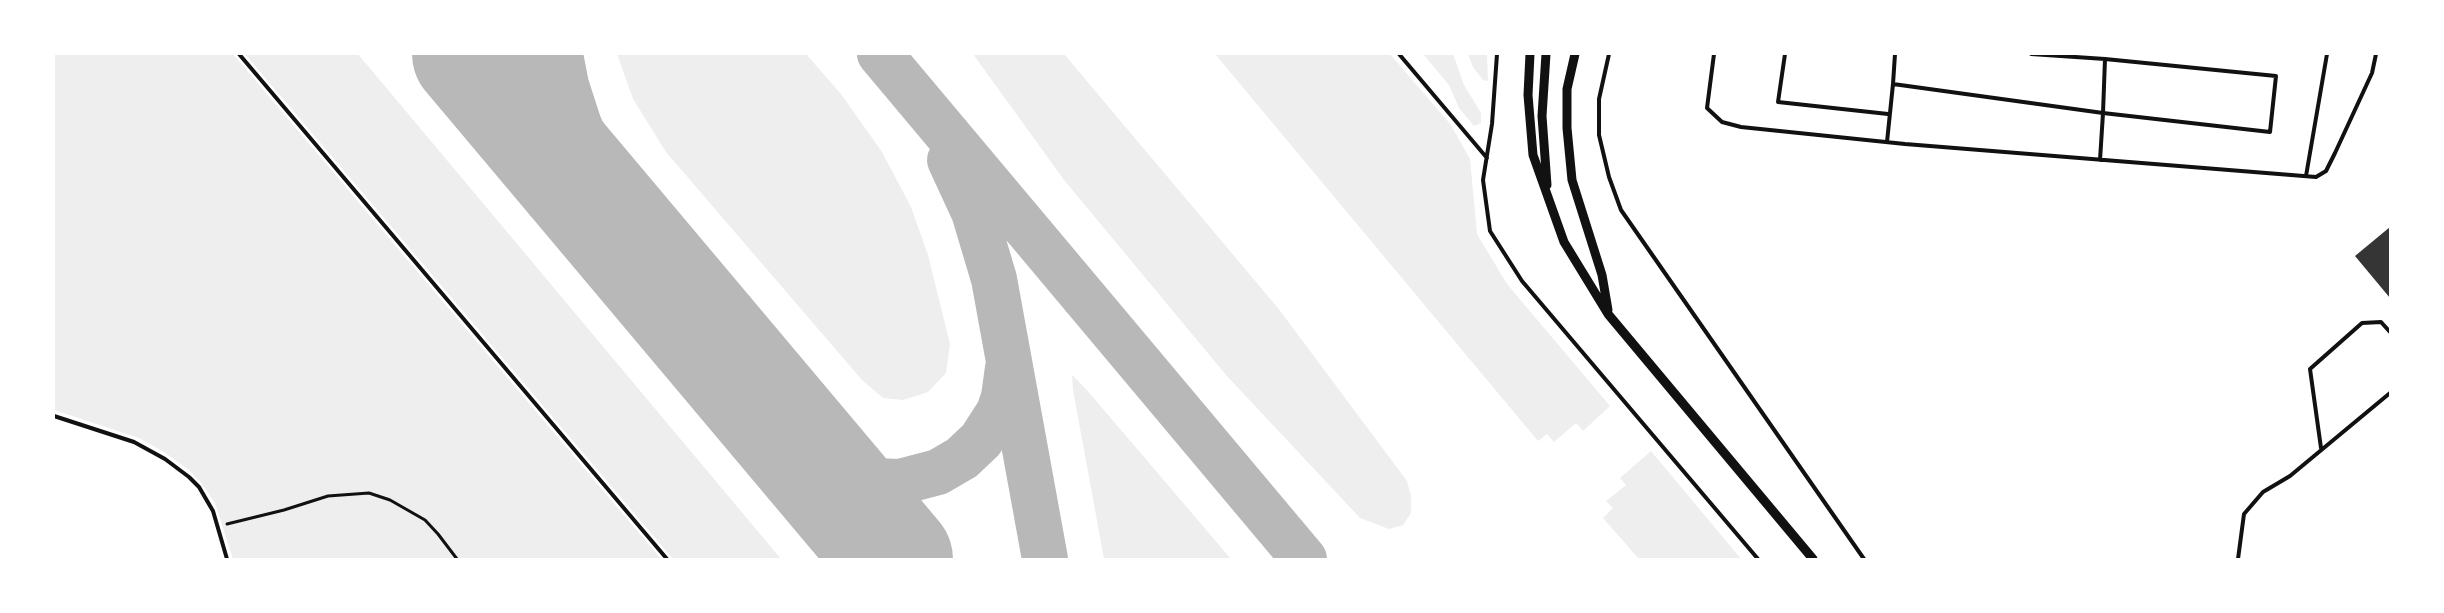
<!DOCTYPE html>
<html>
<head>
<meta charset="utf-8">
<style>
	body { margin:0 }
	#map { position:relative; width:2444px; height:613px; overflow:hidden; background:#fff; font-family:"Archivo Narrow",sans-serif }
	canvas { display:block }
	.frame { position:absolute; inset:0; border:55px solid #fff; pointer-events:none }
</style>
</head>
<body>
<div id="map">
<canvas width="2444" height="613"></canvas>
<div class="frame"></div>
</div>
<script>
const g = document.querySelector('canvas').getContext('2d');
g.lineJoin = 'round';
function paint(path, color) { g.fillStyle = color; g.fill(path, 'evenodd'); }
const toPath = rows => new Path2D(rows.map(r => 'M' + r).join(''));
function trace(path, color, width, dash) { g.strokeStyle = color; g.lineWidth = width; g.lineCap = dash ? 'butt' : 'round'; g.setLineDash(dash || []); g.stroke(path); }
paint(toPath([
	[54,54,233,54,661,559,233,559,215,503,203,485,189,470,164,452,139,438,54,410],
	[245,54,358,54,781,559,673,559],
	[617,54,806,54,841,94,882,152,911,207,928,255,950,344,946,373,928,392,903,400,883,398,862,380,666,152,633,99],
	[973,54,1064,54,1278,308,1407,481,1411,496,1411,513,1403,525,1389,529,1360,518,1226,375,1064,180],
	[1215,54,1390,54,1451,125,1470,159,1477,234,1507,284,1610,406,1583,431,1576,423,1554,442,1547,434,1538,441],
	[1423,54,1453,54,1464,85,1481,113,1481,123,1474,126,1459,108,1449,85],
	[1468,54,1487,55,1488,81,1483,80,1473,67],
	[1072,375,1086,389,1231,559,1104,559,1073,390],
	[1651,451,1741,559,1639,559,1603,518,1613,508,1606,501,1626,485,1620,478]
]), '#eee');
trace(toPath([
	[560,54,566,85,579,125,607,187,641,246,712,341],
	[880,54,1304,559],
	[950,160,974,212,994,279,1045,559],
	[762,400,812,451,835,467,872,481,900,482,938,472,962,458,981,440,999,412,1004,397,1008,368]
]), '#b8b8b8', 46);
trace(toPath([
	[470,54,895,559]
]), '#b8b8b8', 116);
paint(toPath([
	[2390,227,2390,298,2355,256]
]), '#353535');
trace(toPath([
	[227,524,284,510,328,496,369,493,390,500,425,520,438,534,457,559]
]), '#111', 3);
trace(toPath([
	[239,54,667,559],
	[1399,54,1487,158],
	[1497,54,1492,124,1483,180,1490,231,1522,281,1758,559],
	[1609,54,1599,99,1599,135,1609,177,1621,210,1864,559],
	[1714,54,1707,108,1722,122,1741,127,1905,144,2316,177,2326,171,2335,153,2372,73,2376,54],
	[1785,54,1778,102,1888,114],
	[1895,54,1893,84,2103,113,2100,160],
	[2031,54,2105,59,2276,76,2270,132,2103,113,2105,59],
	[1887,142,1893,84],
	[2306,176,2327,54],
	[54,416,134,442,165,459,189,477,199,487,213,511,227,559],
	[2321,448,2310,369,2362,323,2381,322,2390,332],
	[2238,559,2244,514,2263,492,2290,476,2390,393]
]), '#111', 4);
trace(toPath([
	[1530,54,1528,95,1533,155,1564,242,1608,314,1813,559],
	[1546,54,1542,116,1547,185],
	[1575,54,1567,89,1567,128,1572,180,1602,275,1608,310]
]), '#111', 9);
</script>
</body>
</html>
